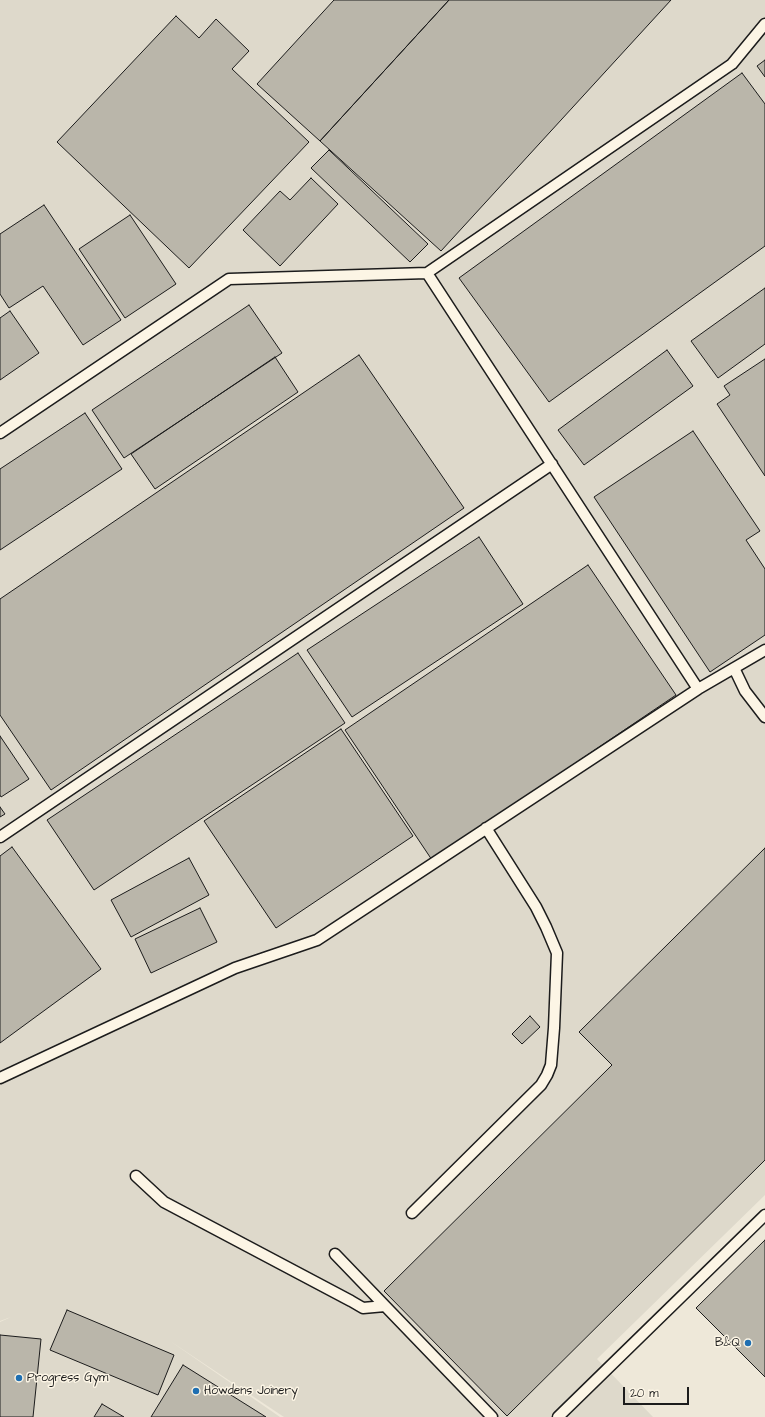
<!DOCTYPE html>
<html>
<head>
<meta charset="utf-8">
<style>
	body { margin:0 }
	#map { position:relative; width:765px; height:1417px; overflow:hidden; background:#eee8d9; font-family:"Architects Daughter",sans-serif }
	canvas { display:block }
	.scale { position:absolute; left:623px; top:1387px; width:66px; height:18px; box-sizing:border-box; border:2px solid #1c1c1c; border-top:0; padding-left:5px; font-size:12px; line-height:14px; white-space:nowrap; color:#1c1c1c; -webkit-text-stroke:3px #fcf5e5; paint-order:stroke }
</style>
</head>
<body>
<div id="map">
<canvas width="765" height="1417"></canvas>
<div class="scale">20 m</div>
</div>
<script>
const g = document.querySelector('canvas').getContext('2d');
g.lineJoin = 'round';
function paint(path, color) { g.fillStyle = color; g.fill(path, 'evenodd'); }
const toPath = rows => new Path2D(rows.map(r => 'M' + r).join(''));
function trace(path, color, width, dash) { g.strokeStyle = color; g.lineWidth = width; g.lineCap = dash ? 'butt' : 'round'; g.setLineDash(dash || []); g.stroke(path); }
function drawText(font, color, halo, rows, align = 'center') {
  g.font = font + ' "Architects Daughter",sans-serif'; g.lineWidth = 3; g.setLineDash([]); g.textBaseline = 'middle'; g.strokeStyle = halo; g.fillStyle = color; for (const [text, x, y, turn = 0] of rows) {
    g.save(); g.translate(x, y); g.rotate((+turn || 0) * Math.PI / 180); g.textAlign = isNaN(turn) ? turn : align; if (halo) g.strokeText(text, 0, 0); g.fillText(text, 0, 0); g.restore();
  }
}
paint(toPath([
	[0,0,765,0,765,1195,597,1359,653,1417,284,1417,170,1341,280,1417,0,1417,0,1322,11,1317,0,1321]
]), '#ded9cb');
const building = toPath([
	[334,0,449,0,320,141,257,84,334,0],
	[449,0,671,0,441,251,320,141,449,0],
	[176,16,199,38,216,19,249,51,232,69,309,142,189,268,57,142,176,16],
	[765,60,765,77,757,66,765,60],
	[742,73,765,104,765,246,549,402,459,278,742,73],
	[329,150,428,244,410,262,311,168,329,150],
	[311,178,338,204,280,266,243,230,280,191,290,200,311,178],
	[44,205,121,320,83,345,43,286,9,308,0,294,0,234,44,205],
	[130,215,176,284,125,318,79,249,130,215],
	[765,288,765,344,718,378,691,341,765,288],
	[249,305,282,353,124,458,92,410,249,305],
	[10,311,39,353,0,380,0,318,10,311],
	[667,350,693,386,584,465,558,430,667,350],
	[359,355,464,508,51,790,0,715,0,599,359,355],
	[275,357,298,392,155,489,131,454,275,357],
	[765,359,765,476,717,404,730,395,724,386,765,359],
	[85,413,122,469,0,550,0,469,85,413],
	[693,431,760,531,746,540,765,569,765,635,710,672,594,497,693,431],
	[479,537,523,604,352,717,307,650,479,537],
	[588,565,676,695,432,860,345,730,588,565],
	[298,653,345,723,94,890,47,820,298,653],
	[341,729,413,836,276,928,204,821,341,729],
	[0,736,29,779,1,797,0,795,0,736],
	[0,807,5,814,0,817,0,807],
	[12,847,101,969,0,1043,0,856,12,847],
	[765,848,765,1160,507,1416,384,1291,612,1065,579,1032,765,848],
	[189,858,209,895,131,937,111,900,189,858],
	[200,908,217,942,151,973,135,939,200,908],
	[530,1016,540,1027,522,1044,512,1034,530,1016],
	[765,1240,765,1377,696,1308,765,1240],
	[67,1310,174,1355,158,1395,50,1350,67,1310],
	[0,1335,41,1339,33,1417,0,1417,0,1335],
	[183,1365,266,1417,151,1417,183,1365],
	[102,1404,124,1417,94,1417,102,1404]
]);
paint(building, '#bab6aa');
trace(building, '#1c1c1c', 1);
const lane = toPath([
	[427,273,698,689],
	[0,433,229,279,427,273,732,64,765,24],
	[734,668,745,691,765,717],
	[0,837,552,464],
	[0,1078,235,968,317,940,698,689,765,650],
	[136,1176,164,1202,351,1301,363,1308,385,1306],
	[412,1213,541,1085,547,1075,551,1065,554,1028,557,953,546,927,536,907,486,828],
	[335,1254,492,1417],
	[558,1417,765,1215]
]);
trace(lane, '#1c1c1c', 13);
trace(lane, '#fcf5e5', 10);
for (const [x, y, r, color] of [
	[748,1343,4,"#1f6fb2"],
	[19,1378,4,"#1f6fb2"],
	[196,1391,4,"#1f6fb2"]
]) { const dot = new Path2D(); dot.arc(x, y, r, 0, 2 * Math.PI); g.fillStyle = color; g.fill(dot); trace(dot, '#fcf5e5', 1.5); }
drawText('12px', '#1c1c1c', '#fcf5e5', [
	["B&Q",740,1343,"right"],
	["Progress Gym",27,1378],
	["Howdens Joinery",204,1391]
], 'left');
</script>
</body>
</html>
